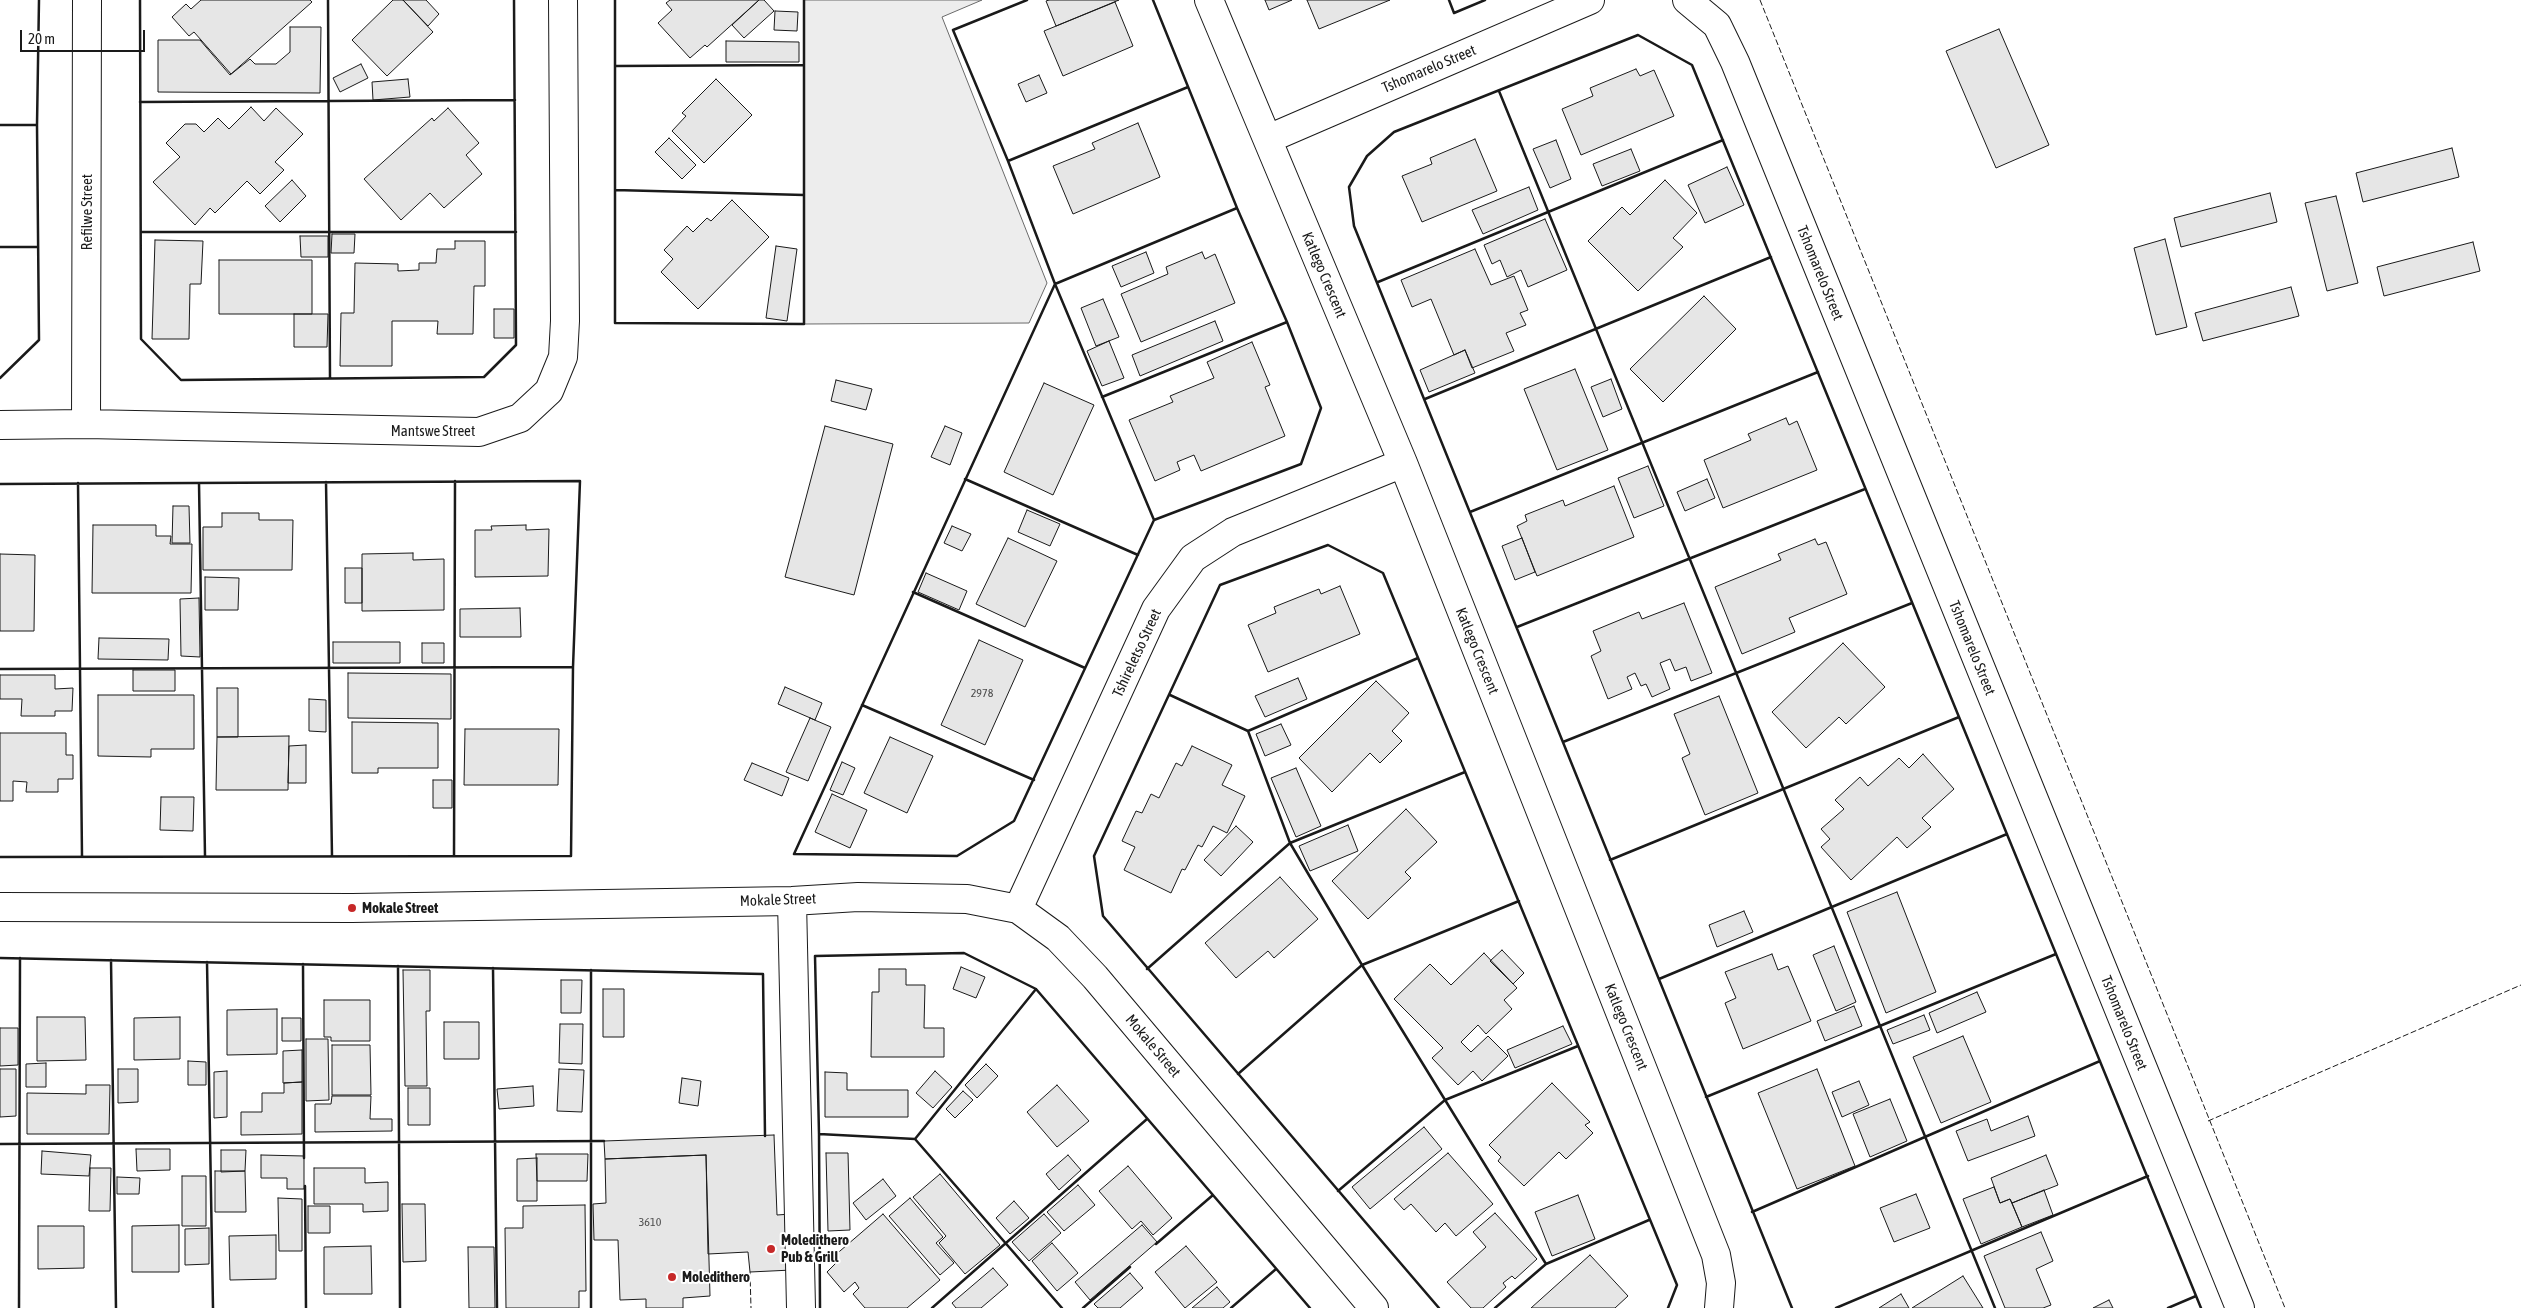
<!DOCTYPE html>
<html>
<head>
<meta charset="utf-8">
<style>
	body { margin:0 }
	#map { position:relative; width:2521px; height:1308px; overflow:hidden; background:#fff; font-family:"Asap Condensed",sans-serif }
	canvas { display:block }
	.scale { position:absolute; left:20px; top:30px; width:125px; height:22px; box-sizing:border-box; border:2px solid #1a1a1a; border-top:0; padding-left:6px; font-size:15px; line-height:18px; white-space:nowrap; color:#1a1a1a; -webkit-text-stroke:4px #fff; paint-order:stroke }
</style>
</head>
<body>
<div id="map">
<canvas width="2521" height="1308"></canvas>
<div class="scale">20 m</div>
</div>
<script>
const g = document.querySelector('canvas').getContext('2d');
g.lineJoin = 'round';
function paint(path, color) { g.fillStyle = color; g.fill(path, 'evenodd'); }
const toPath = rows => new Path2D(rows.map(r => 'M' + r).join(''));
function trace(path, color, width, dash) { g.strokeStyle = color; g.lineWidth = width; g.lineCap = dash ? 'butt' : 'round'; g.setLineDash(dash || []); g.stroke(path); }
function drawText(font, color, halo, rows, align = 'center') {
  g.font = font + ' "Asap Condensed",sans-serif'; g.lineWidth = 4; g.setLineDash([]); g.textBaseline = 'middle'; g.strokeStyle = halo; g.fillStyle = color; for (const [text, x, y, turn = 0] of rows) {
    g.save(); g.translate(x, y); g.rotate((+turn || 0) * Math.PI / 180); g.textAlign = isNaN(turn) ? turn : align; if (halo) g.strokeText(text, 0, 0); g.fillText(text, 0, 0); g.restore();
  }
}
const green = toPath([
	[804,0,982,0,942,17,1047,283,1029,323,804,324,804,0]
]);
paint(green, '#ededed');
trace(green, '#6a6a6a', 1);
const building = toPath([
	[201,0,310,0,312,2,231,74,194,32,189,36,172,17,186,4,191,9,201,0],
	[393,0,403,0,433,32,387,76,352,40,393,0],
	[403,0,426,0,439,14,428,26,403,0],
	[670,0,759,0,707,47,705,45,690,58,658,23,672,10,666,3,670,0],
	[759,0,764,0,774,11,744,38,732,25,759,0],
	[1049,0,1119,0,1056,26,1046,1,1049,0],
	[1265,0,1292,0,1269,10,1265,0],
	[1307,0,1390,0,1319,29,1307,0],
	[1115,2,1133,46,1063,76,1044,31,1115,2],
	[775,11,798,12,797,31,774,30,775,11],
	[290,27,321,27,320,93,158,92,158,40,200,40,230,75,250,59,255,64,276,64,290,52,290,27],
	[1999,29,2049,145,1996,168,1946,51,1999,29],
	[726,41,799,42,799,62,726,62,726,41],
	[361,64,368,78,340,92,333,78,361,64],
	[1636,69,1640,76,1654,70,1674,116,1581,155,1562,109,1593,96,1590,88,1636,69],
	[1039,75,1047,93,1026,102,1018,84,1039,75],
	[408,79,410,97,373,100,372,82,408,79],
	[716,79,752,115,704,163,672,131,686,116,682,113,716,79],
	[251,107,264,121,276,108,303,134,275,162,284,170,260,194,247,181,215,213,210,208,195,225,153,182,180,157,166,143,185,124,196,124,204,132,218,118,229,129,251,107],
	[448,108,479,143,466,155,482,174,444,208,430,193,401,220,364,179,432,118,434,121,448,108],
	[1138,123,1160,177,1073,214,1053,166,1095,149,1092,143,1138,123],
	[669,138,696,165,682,179,655,152,669,138],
	[1475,139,1497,191,1422,222,1402,176,1432,164,1430,158,1475,139],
	[1556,140,1571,179,1550,188,1533,149,1556,140],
	[2452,148,2459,177,2363,202,2356,173,2452,148],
	[1631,149,1640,171,1602,186,1593,164,1631,149],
	[1727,167,1744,205,1705,223,1688,185,1727,167],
	[292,180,306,196,280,222,265,206,292,180],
	[1665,180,1697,213,1673,238,1683,247,1638,291,1588,241,1622,207,1630,215,1665,180],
	[1529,187,1538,210,1483,234,1472,210,1529,187],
	[2270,193,2277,222,2181,247,2174,218,2270,193],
	[2336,196,2358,283,2327,291,2305,203,2336,196],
	[732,200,769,237,698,309,661,272,673,259,664,250,687,226,693,232,707,218,711,221,732,200],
	[1545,219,1567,270,1528,287,1521,270,1507,277,1500,260,1492,264,1484,245,1545,219],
	[332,234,355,234,354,253,331,253,332,234],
	[300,236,328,236,328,257,301,257,300,236],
	[2165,239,2187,327,2156,335,2134,248,2165,239],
	[155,240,203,241,201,284,190,284,189,339,152,339,155,240],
	[455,241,485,241,485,286,474,286,473,334,437,334,438,321,392,321,392,366,340,366,341,313,354,313,355,263,398,264,398,271,419,270,419,263,436,263,437,249,455,249,455,241],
	[2473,242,2480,271,2384,296,2377,267,2473,242],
	[776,246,797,249,787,321,766,318,776,246],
	[1475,249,1491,285,1514,276,1528,310,1520,313,1526,325,1506,333,1514,351,1472,368,1465,350,1454,355,1431,299,1412,307,1401,280,1475,249],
	[1146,252,1154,273,1121,287,1112,266,1146,252],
	[1202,252,1205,259,1215,254,1235,303,1141,342,1121,294,1168,274,1166,267,1202,252],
	[219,260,312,260,312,314,219,314,219,260],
	[2291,287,2299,316,2203,341,2195,313,2291,287],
	[1704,296,1736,329,1663,402,1630,369,1704,296],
	[1103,299,1119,337,1096,346,1081,308,1103,299],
	[494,309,514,309,514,338,494,338,494,309],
	[294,314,328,314,327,347,294,347,294,314],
	[1215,321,1223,341,1140,376,1132,355,1215,321],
	[1109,341,1124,378,1102,386,1087,351,1109,341],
	[1252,342,1270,385,1265,387,1285,436,1201,471,1194,455,1177,462,1180,470,1155,481,1129,420,1173,402,1170,396,1214,378,1207,362,1252,342],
	[1465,350,1475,373,1429,392,1420,370,1465,350],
	[1575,369,1608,450,1557,470,1524,389,1575,369],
	[1611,379,1622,409,1603,417,1591,387,1611,379],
	[836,380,872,389,866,410,831,401,836,380],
	[1044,383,1094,405,1053,495,1004,472,1044,383],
	[1786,418,1789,425,1797,421,1817,470,1723,508,1704,460,1751,440,1748,434,1786,418],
	[825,426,893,444,854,595,785,577,825,426],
	[945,426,962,433,950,465,931,457,945,426],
	[1648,466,1664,506,1634,518,1618,478,1648,466],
	[1707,479,1715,498,1685,511,1677,492,1707,479],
	[1614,486,1634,537,1537,576,1517,526,1527,521,1525,515,1563,500,1565,506,1614,486],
	[173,506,189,506,190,543,172,543,173,506],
	[1027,510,1060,524,1050,546,1018,532,1027,510],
	[222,513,259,513,259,520,293,520,292,570,203,570,203,527,222,527,222,513],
	[93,525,156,525,156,536,171,536,170,544,192,544,191,593,92,593,93,525],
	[526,525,526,530,549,529,548,576,475,577,475,530,492,530,491,526,526,525],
	[952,526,971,534,962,551,944,543,952,526],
	[1008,538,1057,561,1025,627,976,604,1008,538],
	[1522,538,1535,572,1515,580,1502,546,1522,538],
	[1815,539,1818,545,1826,542,1847,594,1789,618,1795,632,1742,654,1715,587,1781,560,1778,554,1815,539],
	[413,553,413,560,444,559,444,610,362,611,362,554,413,553],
	[0,554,35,555,34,631,0,631,0,554],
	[345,568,362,568,362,603,345,603,345,568],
	[926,573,967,591,959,610,918,592,926,573],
	[205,577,239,578,238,610,205,610,205,577],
	[1340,586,1360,634,1268,672,1248,625,1276,613,1274,607,1319,589,1321,594,1340,586],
	[199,598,200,657,181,656,180,599,199,598],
	[1684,603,1712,673,1691,681,1686,667,1675,671,1670,659,1660,663,1670,689,1652,697,1646,684,1641,686,1635,673,1627,677,1632,689,1608,699,1591,656,1601,651,1593,631,1639,612,1642,619,1684,603],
	[520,608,521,637,460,637,460,609,520,608],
	[99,638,169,639,168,660,98,659,99,638],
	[979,640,1023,660,985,745,941,725,979,640],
	[333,642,400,642,400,663,333,663,333,642],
	[422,643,444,643,444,663,422,663,422,643],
	[1843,643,1885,687,1846,724,1839,717,1806,748,1772,712,1843,643],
	[133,670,175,670,175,691,133,691,133,670],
	[348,673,451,674,451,719,348,718,348,673],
	[0,675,55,675,55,689,73,688,72,711,55,711,55,716,21,716,22,699,0,699,0,675],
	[1298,678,1307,699,1265,717,1255,696,1298,678],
	[1376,681,1409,713,1392,731,1402,741,1380,763,1370,753,1332,792,1299,758,1376,681],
	[785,687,822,703,815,720,778,704,785,687],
	[217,688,238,688,238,737,217,737,217,688],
	[98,695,194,695,194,749,151,749,151,757,98,756,98,695],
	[1719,696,1758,793,1705,815,1682,758,1690,754,1674,714,1719,696],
	[309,699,326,700,326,732,309,731,309,699],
	[810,718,831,727,808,781,786,772,810,718],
	[352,722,438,723,438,768,378,768,378,773,352,773,352,722],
	[1281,724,1291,745,1265,756,1256,734,1281,724],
	[465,729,559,729,558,785,464,785,465,729],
	[0,733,66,733,66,755,73,755,73,779,58,779,58,792,26,792,27,782,13,781,13,801,0,801,0,733],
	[289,736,288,790,216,790,217,737,289,736],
	[890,737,933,756,907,813,864,793,890,737],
	[306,745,306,783,288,783,289,746,306,745],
	[1192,746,1232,765,1222,785,1245,796,1227,833,1213,826,1202,847,1198,845,1185,870,1182,869,1171,893,1124,870,1135,847,1122,841,1136,811,1142,813,1151,794,1159,798,1176,763,1182,766,1192,746],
	[1923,754,1954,789,1922,818,1931,827,1907,848,1897,837,1851,880,1821,847,1830,839,1821,829,1844,809,1835,800,1860,777,1868,786,1899,758,1909,768,1923,754],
	[842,762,855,768,843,795,830,790,842,762],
	[752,763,789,778,782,796,744,780,752,763],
	[1296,768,1321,826,1296,837,1271,778,1296,768],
	[433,780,452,780,452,808,433,808,433,780],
	[832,794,867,810,850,848,815,832,832,794],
	[161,797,194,797,193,831,160,830,161,797],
	[1406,809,1437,842,1405,872,1411,878,1368,919,1332,881,1406,809],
	[1348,825,1358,851,1310,871,1299,846,1348,825],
	[1236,826,1253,842,1221,876,1204,860,1236,826],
	[1280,877,1318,919,1274,958,1268,951,1236,978,1205,943,1280,877],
	[1897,892,1936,992,1886,1013,1847,912,1897,892],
	[1744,911,1753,932,1717,947,1709,925,1744,911],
	[1834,946,1856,1002,1836,1011,1813,955,1834,946],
	[1502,950,1524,973,1513,984,1490,961,1502,950],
	[1484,953,1517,988,1504,1000,1512,1009,1486,1034,1478,1025,1461,1042,1471,1052,1488,1036,1508,1056,1482,1081,1473,1071,1458,1085,1432,1058,1443,1048,1394,999,1430,964,1451,985,1484,953],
	[1772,954,1778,970,1788,966,1811,1021,1743,1049,1725,1003,1736,998,1725,972,1772,954],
	[961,967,985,977,976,998,953,989,961,967],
	[879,969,906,969,906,985,925,985,924,1028,944,1028,944,1057,871,1057,872,992,879,992,879,969],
	[403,970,430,970,430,1011,426,1011,427,1086,405,1086,403,970],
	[561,980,582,980,581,1013,561,1013,561,980],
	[603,989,624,989,624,1037,603,1037,603,989],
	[1977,992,1986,1012,1937,1033,1929,1013,1977,992],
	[324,1000,370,1000,370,1041,331,1041,331,1037,324,1037,324,1000],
	[1854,1006,1862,1026,1825,1041,1817,1021,1854,1006],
	[277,1009,277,1054,227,1055,227,1010,277,1009],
	[1924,1015,1930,1030,1893,1044,1887,1030,1924,1015],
	[37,1017,85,1017,86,1060,37,1061,37,1017],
	[180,1017,180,1059,134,1060,134,1018,180,1017],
	[282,1018,301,1018,301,1041,282,1041,282,1018],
	[444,1022,479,1022,479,1059,444,1059,444,1022],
	[560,1024,583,1024,582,1064,559,1063,560,1024],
	[1563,1026,1572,1044,1515,1068,1507,1050,1563,1026],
	[0,1028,18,1028,18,1065,0,1066,0,1028],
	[1963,1036,1991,1102,1941,1123,1913,1057,1963,1036],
	[306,1039,328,1039,329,1100,306,1101,306,1039],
	[332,1045,370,1045,371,1095,332,1095,332,1045],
	[302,1050,302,1082,283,1083,283,1051,302,1050],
	[188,1061,206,1062,206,1085,188,1085,188,1061],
	[46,1063,46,1087,26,1087,26,1064,46,1063],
	[986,1064,998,1076,977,1098,965,1085,986,1064],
	[0,1069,16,1069,16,1116,0,1117,0,1069],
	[118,1069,138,1069,138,1102,118,1103,118,1069],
	[559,1069,584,1070,582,1112,557,1111,559,1069],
	[1817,1069,1855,1166,1797,1189,1758,1093,1817,1069],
	[227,1071,227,1117,214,1118,214,1072,227,1071],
	[935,1071,952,1087,933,1108,916,1093,935,1071],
	[825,1072,847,1073,847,1090,908,1090,908,1117,825,1117,825,1072],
	[682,1078,701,1081,698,1106,679,1103,682,1078],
	[1859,1081,1869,1105,1842,1117,1832,1092,1859,1081],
	[302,1082,302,1134,241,1135,241,1112,262,1112,262,1093,284,1093,284,1083,302,1082],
	[1552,1083,1590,1122,1585,1125,1593,1133,1566,1159,1559,1152,1524,1186,1498,1161,1501,1157,1489,1145,1552,1083],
	[86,1085,110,1085,109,1134,27,1134,27,1093,86,1094,86,1085],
	[1057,1085,1089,1121,1057,1147,1027,1112,1057,1085],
	[533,1086,534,1106,499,1109,497,1089,533,1086],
	[408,1088,430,1088,430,1125,408,1125,408,1088],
	[963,1091,973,1100,955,1118,946,1109,963,1091],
	[332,1096,371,1096,370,1119,392,1119,392,1131,315,1132,315,1104,331,1104,332,1096],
	[1890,1099,1907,1141,1870,1157,1853,1114,1890,1099],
	[2028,1116,2035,1136,1968,1161,1956,1131,1987,1119,1991,1131,2028,1116],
	[1424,1127,1442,1149,1370,1209,1352,1187,1424,1127],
	[774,1135,777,1215,791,1214,792,1270,750,1272,748,1252,708,1254,706,1155,605,1159,604,1141,774,1135],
	[136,1149,170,1149,170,1170,137,1171,136,1149],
	[221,1150,246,1150,245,1171,221,1172,221,1150],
	[42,1151,91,1155,89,1176,41,1174,42,1151],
	[826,1153,848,1153,850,1230,828,1231,826,1153],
	[1448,1153,1493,1204,1456,1236,1445,1223,1436,1232,1411,1204,1404,1210,1394,1199,1448,1153],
	[536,1154,588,1154,587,1181,537,1181,536,1154],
	[261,1155,304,1156,304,1189,287,1189,287,1178,261,1178,261,1155],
	[706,1155,710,1296,683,1298,683,1308,646,1308,646,1299,620,1300,618,1240,594,1240,593,1204,606,1203,605,1159,706,1155],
	[1068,1155,1081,1170,1059,1190,1046,1174,1068,1155],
	[2046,1155,2058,1185,2012,1203,2010,1199,2000,1203,1991,1178,2046,1155],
	[537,1158,537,1201,517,1201,517,1159,537,1158],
	[1128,1166,1172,1218,1153,1235,1141,1221,1132,1229,1099,1191,1128,1166],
	[90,1168,111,1168,110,1211,89,1211,90,1168],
	[314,1168,365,1168,365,1183,388,1182,388,1211,363,1212,363,1204,314,1204,314,1168],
	[215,1171,245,1171,246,1212,215,1212,215,1171],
	[940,1174,1000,1245,965,1274,939,1243,946,1236,913,1197,940,1174],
	[182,1176,206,1176,206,1226,182,1226,182,1176],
	[117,1177,140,1178,139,1194,117,1194,117,1177],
	[883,1179,896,1196,866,1220,853,1203,883,1179],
	[1078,1185,1095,1205,1064,1231,1047,1212,1078,1185],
	[1994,1187,2000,1203,2010,1199,2022,1227,1981,1244,1963,1199,1994,1187],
	[2044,1190,2053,1215,2022,1227,2012,1203,2044,1190],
	[1916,1194,1930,1228,1894,1242,1880,1208,1916,1194],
	[1578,1195,1595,1239,1552,1256,1535,1212,1578,1195],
	[278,1198,302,1199,302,1251,279,1251,278,1198],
	[910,1198,943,1237,936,1243,954,1263,940,1275,889,1216,910,1198],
	[1014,1201,1029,1218,1010,1234,996,1218,1014,1201],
	[402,1204,425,1204,426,1261,403,1262,402,1204],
	[585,1205,586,1291,579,1291,579,1308,506,1308,505,1228,523,1228,523,1206,585,1205],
	[308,1206,330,1206,330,1233,308,1233,308,1206],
	[1495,1213,1537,1259,1515,1279,1512,1276,1503,1283,1506,1287,1483,1308,1471,1308,1447,1282,1486,1247,1473,1232,1495,1213],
	[883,1214,940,1280,907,1308,865,1308,853,1294,859,1288,855,1282,844,1292,827,1272,837,1262,833,1257,883,1214],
	[1044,1214,1061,1233,1029,1261,1012,1242,1044,1214],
	[179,1225,179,1272,132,1272,132,1226,179,1225],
	[1142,1225,1157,1242,1090,1300,1075,1282,1142,1225],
	[38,1226,84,1226,84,1268,38,1269,38,1226],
	[209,1228,209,1264,185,1265,185,1229,209,1228],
	[2041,1232,2053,1261,2036,1269,2051,1305,2043,1308,2005,1308,1984,1256,2041,1232],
	[276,1235,276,1279,230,1280,229,1236,276,1235],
	[1052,1243,1078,1273,1057,1291,1032,1261,1052,1243],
	[371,1246,372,1294,324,1294,324,1247,371,1246],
	[1186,1246,1217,1282,1185,1308,1155,1272,1186,1246],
	[468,1247,494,1247,495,1308,469,1308,468,1247],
	[1590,1255,1628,1296,1615,1308,1531,1308,1590,1255],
	[993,1268,1008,1285,981,1308,956,1308,952,1303,993,1268],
	[1130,1273,1143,1288,1120,1308,1098,1308,1094,1304,1130,1273],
	[1963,1276,1983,1308,1912,1308,1963,1276],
	[1217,1287,1230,1302,1223,1308,1192,1308,1217,1287],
	[1901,1294,1909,1308,1879,1308,1901,1294],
	[2109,1300,2113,1308,2093,1308,2109,1300]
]);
paint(building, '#e6e6e6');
trace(building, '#1a1a1a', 1);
const street = toPath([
	[1209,0,1403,463,1716,1255,1721,1283,1719,1308],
	[1687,0,1717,25,1735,62,2240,1308],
	[1268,139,1590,0],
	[86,424,87,0],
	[0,425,86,424,479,432,520,418,549,391,563,357,565,321,563,0],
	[792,901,801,1308],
	[0,907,352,908,792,901,858,897,967,899,1018,909,1058,938,1095,977,1374,1308],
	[1018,909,1156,609,1193,558,1233,532,1403,463]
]);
trace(street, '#1a1a1a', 30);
trace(street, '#fff', 28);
trace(toPath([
	[1760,0,2285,1308],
	[2208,1121,2521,985],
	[750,1272,751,1308]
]), '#1a1a1a', 1, [6, 2.5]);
trace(toPath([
	[140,0,141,339,181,380,484,377,516,345,514,0],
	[328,0,330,378],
	[615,0,615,323,804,324,804,0],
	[1027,0,953,30,1008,161,1055,284,794,854,957,856,1014,821,1154,520,1301,464,1321,408,1287,322,1237,208,1153,0],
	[1449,0,1454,13,1485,0],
	[615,66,804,65],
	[1499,91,1995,1308],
	[140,102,515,100],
	[0,125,37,125],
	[1008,161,1188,87],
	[615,190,804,195],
	[141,232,516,232],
	[0,247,37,247],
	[1378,282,1723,140],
	[0,378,39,340,37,125,39,0],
	[1102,397,1287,322],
	[1425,399,1771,257],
	[965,479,1138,555],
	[326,482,332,856],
	[78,483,82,856],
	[199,483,205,856],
	[0,484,580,481,573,667,571,856,0,857],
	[1470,512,1818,372],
	[1154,520,1055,284,1237,208],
	[913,592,1085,668],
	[1517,627,1865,489],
	[0,669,573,667],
	[1170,695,1248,731,1290,843,1362,965,1546,1264],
	[862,705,1034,780],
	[1248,731,1418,658],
	[1563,742,1912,603],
	[454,856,455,481],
	[1610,860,1959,717],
	[0,958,763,974,765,1136],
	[111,960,116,1308],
	[207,962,213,1308],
	[303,964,304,1158],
	[398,966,400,1308],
	[493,968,497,1308],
	[1147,969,1290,843,1465,772],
	[591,970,591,1308],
	[1659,979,2007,834],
	[1238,1074,1362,965,1519,901],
	[1706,1097,2056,954],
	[819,1134,915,1139,1062,1308],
	[915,1139,1036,989],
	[0,1144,604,1141],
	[305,1186,306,1308],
	[1338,1191,1445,1100,1578,1046],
	[1752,1212,2100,1061],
	[1156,1244,1213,1195],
	[19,1308,20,958],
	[820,1308,819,1134,815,956,964,953,1036,989,1310,1308],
	[932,1308,1147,1119],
	[1083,1308,1130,1267],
	[1231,1308,1276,1269],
	[1439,1308,1103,916,1094,856,1220,585,1328,545,1383,573,1677,1285,1668,1308],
	[1495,1308,1546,1264,1649,1220],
	[1792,1308,1354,226,1349,187,1367,156,1394,132,1638,35,1692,65,2201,1308],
	[1836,1308,2148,1176],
	[2168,1308,2196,1296]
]), '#1a1a1a', 2.5);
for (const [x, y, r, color] of [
	[352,908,5,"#c62828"],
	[771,1249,5,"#c62828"],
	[672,1277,5,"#c62828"]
]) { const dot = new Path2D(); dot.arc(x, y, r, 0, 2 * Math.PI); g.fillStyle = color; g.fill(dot); trace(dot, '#fff', 2); }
drawText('12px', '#4d4d4d', null, [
	["2978",982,693],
	["3610",650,1222]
]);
drawText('15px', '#1a1a1a', '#fff', [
	["Tshomarelo Street",1429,69,-23],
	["Refilwe Street",87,212,-90],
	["Tshomarelo Street",1820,273,68],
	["Katlego Crescent",1324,275,67],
	["Mantswe Street",433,431],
	["Tshomarelo Street",1972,648,68],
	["Katlego Crescent",1477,651,68],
	["Tshireletso Street",1137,653,-65],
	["Mokale Street",778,900,-2],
	["Tshomarelo Street",2124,1023,68],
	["Katlego Crescent",1626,1027,68],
	["Mokale Street",1153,1046,50]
]);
drawText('bold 15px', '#1a1a1a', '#fff', [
	["Mokale Street",362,908],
	["Moledithero",781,1240],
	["Pub & Grill",781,1257],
	["Moledithero",682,1277]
], 'left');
</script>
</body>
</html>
